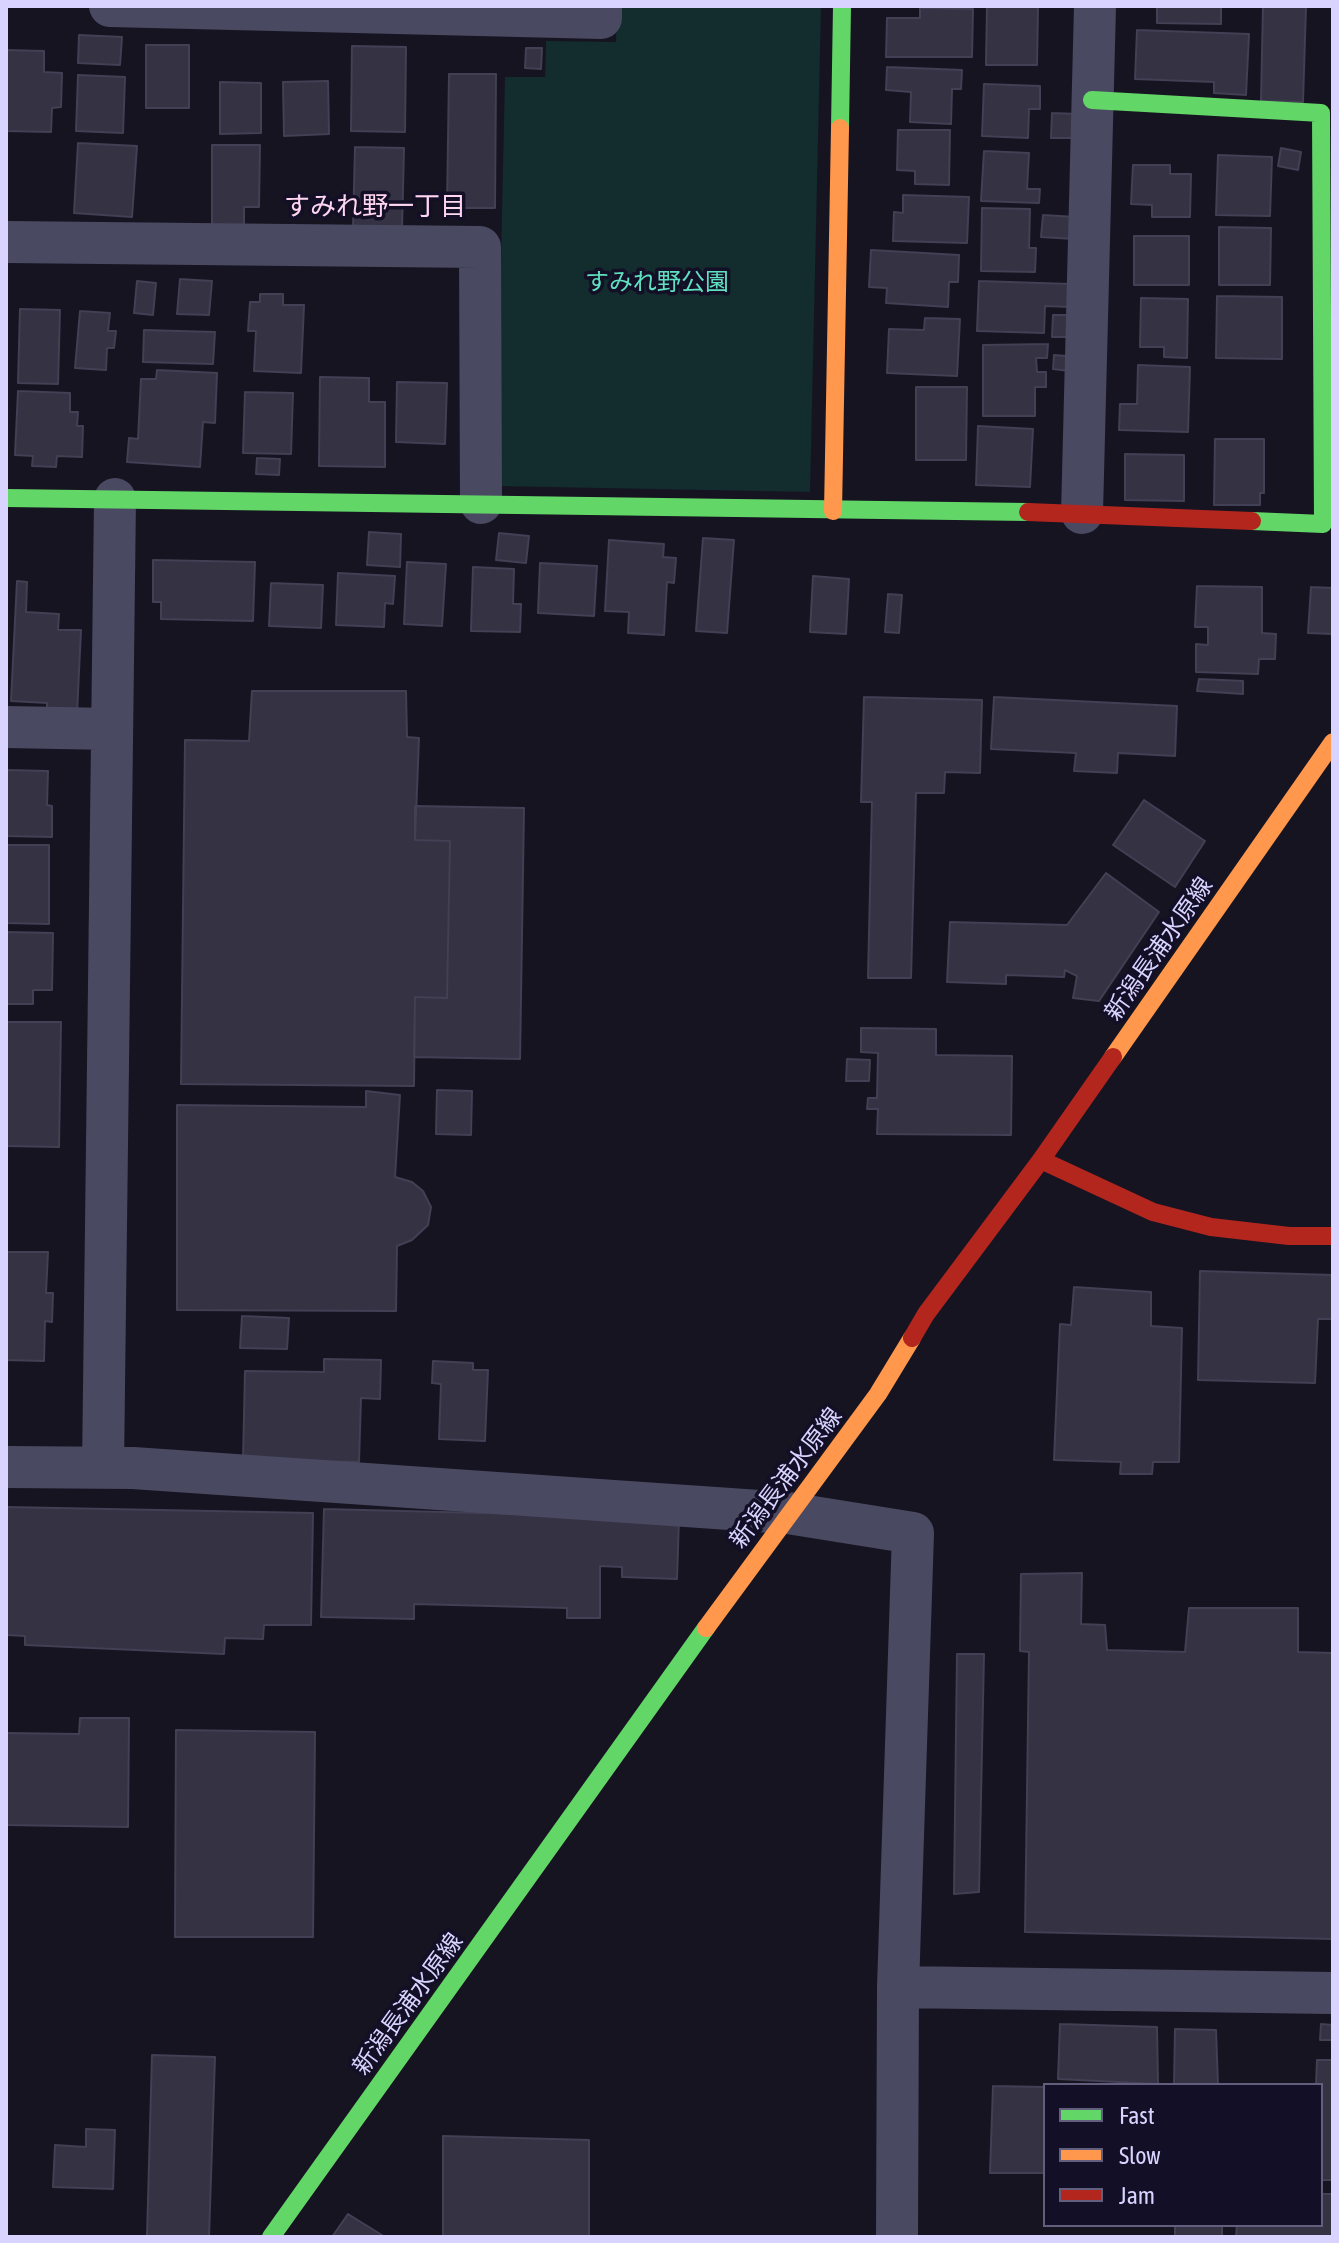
<!DOCTYPE html>
<html>
<head>
<meta charset="utf-8">
<style>
	body { margin:0 }
	#map { position:relative; width:1339px; height:2243px; overflow:hidden; background:#161421; font-family:"Asap Condensed",sans-serif }
	canvas { display:block }
	.frame { position:absolute; inset:0; border:8px solid #d9d4ff; pointer-events:none }
	.legend { position:absolute; left:1043px; top:2083px; width:280px; height:144px; box-sizing:border-box; background:#130f26; border:2px solid #625e7d; margin:0; padding:10px 14px; list-style:none; font-size:24px; color:#d9d4ff }
	.legend li { display:flex; align-items:center; gap:16px; height:40px }
	.legend b { width:40px; border:2px solid #625e7d }
</style>
</head>
<body>
<div id="map">
<canvas width="1339" height="2243"></canvas>
<div class="frame"></div>
<ul class="legend">
<li><b style="height:10px;background:#63d668"></b>Fast</li>
<li><b style="height:10px;background:#ff974d"></b>Slow</li>
<li><b style="height:10px;background:#b3261e"></b>Jam</li>
</ul>
</div>
<script>
const g = document.querySelector('canvas').getContext('2d');
g.lineJoin = 'round';
function paint(path, color) { g.fillStyle = color; g.fill(path, 'evenodd'); }
const toPath = rows => new Path2D(rows.map(r => 'M' + r).join(''));
function trace(path, color, width, dash) { g.strokeStyle = color; g.lineWidth = width; g.lineCap = dash ? 'butt' : 'round'; g.setLineDash(dash || []); g.stroke(path); }
function drawText(font, color, halo, rows, align = 'center') {
  g.font = font + ' "Asap Condensed","Noto Sans JP",sans-serif'; g.lineWidth = 7; g.setLineDash([]); g.textBaseline = 'middle'; g.strokeStyle = halo; g.fillStyle = color; for (const [text, x, y, turn = 0] of rows) {
    g.save(); g.translate(x, y); g.rotate((+turn || 0) * Math.PI / 180); g.textAlign = isNaN(turn) ? turn : align; if (halo) g.strokeText(text, 0, 0); g.fillText(text, 0, 0); g.restore();
  }
}
paint(toPath([
	[617,6,821,6,810,492,496,486,505,77,545,77,546,41,616,42]
]), '#132c2d');
const building = toPath([
	[987,6,1038,6,1037,65,986,65,987,6],
	[1157,6,1221,6,1221,24,1157,23,1157,6],
	[1263,6,1306,6,1303,102,1261,101,1263,6],
	[920,8,973,9,972,57,886,57,887,18,920,18,920,8],
	[1137,30,1249,34,1246,95,1214,93,1214,82,1135,79,1137,30],
	[79,35,122,37,120,65,78,63,79,35],
	[146,45,189,45,189,108,146,108,146,45],
	[352,46,406,47,405,132,351,131,352,46],
	[526,48,542,48,541,69,525,68,526,48],
	[6,50,44,51,44,72,62,73,61,107,52,108,51,132,6,131,6,50],
	[887,67,962,70,961,89,952,89,951,124,910,122,911,92,886,90,887,67],
	[449,74,496,74,495,208,447,208,449,74],
	[78,75,125,77,123,133,76,131,78,75],
	[328,81,329,134,284,136,283,82,328,81],
	[220,82,261,83,261,133,220,134,220,82],
	[984,84,1040,86,1040,109,1029,109,1028,138,982,136,984,84],
	[1052,113,1078,114,1078,138,1051,138,1052,113],
	[898,130,950,130,949,185,915,184,915,171,897,170,898,130],
	[78,143,137,146,132,217,74,213,78,143],
	[212,145,260,145,259,207,244,207,244,235,212,235,212,145],
	[355,147,404,148,402,229,353,228,355,147],
	[1281,148,1301,152,1298,170,1278,166,1281,148],
	[984,151,1029,153,1027,189,1040,189,1039,203,981,201,984,151],
	[1218,155,1272,157,1270,216,1216,215,1218,155],
	[1133,165,1170,165,1170,174,1191,174,1190,217,1152,217,1152,205,1131,204,1133,165],
	[903,195,969,197,967,243,893,241,894,212,903,213,903,195],
	[982,208,1030,209,1029,248,1036,248,1035,272,981,271,982,208],
	[1043,215,1076,217,1074,239,1041,237,1043,215],
	[1219,227,1271,228,1270,285,1219,285,1219,227],
	[1134,236,1189,236,1189,285,1134,285,1134,236],
	[871,250,959,255,958,282,949,282,948,307,886,303,887,288,869,287,871,250],
	[180,279,212,281,209,315,177,314,180,279],
	[137,281,156,283,153,315,134,313,137,281],
	[979,281,1070,284,1069,307,1045,306,1044,333,977,331,979,281],
	[260,294,283,294,283,305,304,305,301,373,254,371,256,331,248,331,250,302,260,302,260,294],
	[1217,296,1282,297,1282,359,1216,358,1217,296],
	[1141,298,1188,299,1187,358,1164,357,1164,347,1140,347,1141,298],
	[20,309,60,310,58,384,18,383,20,309],
	[80,311,110,313,108,331,116,331,114,348,107,348,106,370,75,368,80,311],
	[1053,315,1077,315,1077,337,1052,337,1053,315],
	[925,318,960,319,957,376,887,373,889,329,924,330,925,318],
	[144,330,215,332,213,364,143,362,144,330],
	[1048,344,1047,358,1036,358,1037,372,1046,372,1046,387,1035,387,1035,416,983,416,983,345,1048,344],
	[1054,355,1079,357,1078,372,1053,369,1054,355],
	[1138,365,1190,367,1188,432,1119,430,1120,404,1137,404,1138,365],
	[157,370,217,373,215,423,203,422,200,467,127,462,129,438,138,439,141,379,156,379,157,370],
	[320,377,369,378,369,402,385,402,385,467,319,466,320,377],
	[397,382,447,383,445,444,396,442,397,382],
	[916,387,967,387,966,460,916,460,916,387],
	[18,391,70,393,70,412,78,412,77,426,83,426,82,457,57,456,56,467,32,466,33,456,15,455,18,391],
	[245,392,293,393,291,454,243,453,245,392],
	[978,426,1033,429,1030,487,976,485,978,426],
	[1215,439,1264,439,1264,493,1260,493,1260,505,1214,505,1215,439],
	[1125,454,1184,455,1184,501,1125,500,1125,454],
	[257,458,280,459,279,475,256,474,257,458],
	[369,532,401,534,400,567,367,565,369,532],
	[499,533,529,536,526,563,496,560,499,533],
	[703,538,734,540,727,633,696,631,703,538],
	[609,540,664,544,663,557,676,558,674,583,667,582,664,635,628,633,629,612,605,611,609,540],
	[153,560,255,562,253,621,161,619,161,602,153,602,153,560],
	[407,562,446,564,442,626,404,624,407,562],
	[540,563,597,566,594,616,538,613,540,563],
	[473,567,514,569,513,604,521,604,520,632,471,631,473,567],
	[338,573,395,576,393,604,385,603,384,627,336,625,338,573],
	[813,576,849,579,846,634,810,632,813,576],
	[17,581,27,582,26,612,59,614,58,630,81,630,77,713,47,711,47,703,11,701,17,581],
	[271,583,323,585,321,628,269,626,271,583],
	[1197,586,1262,587,1262,633,1276,634,1275,659,1259,659,1258,674,1196,672,1196,644,1208,645,1208,627,1195,627,1197,586],
	[1311,587,1333,588,1333,634,1308,633,1311,587],
	[888,594,902,595,899,633,885,632,888,594],
	[1199,679,1243,681,1243,694,1197,691,1199,679],
	[252,691,406,691,407,737,419,738,415,840,450,841,447,998,415,997,414,1086,181,1084,185,740,249,741,252,691],
	[864,697,982,700,980,773,945,772,944,793,916,793,911,978,868,978,872,802,861,802,864,697],
	[994,697,1177,706,1175,756,1118,753,1117,773,1074,771,1076,753,991,749,994,697],
	[6,770,48,771,47,805,52,806,52,837,6,836,6,770],
	[1144,800,1205,841,1175,887,1113,845,1144,800],
	[415,806,524,808,520,1059,414,1057,415,997,447,998,450,841,415,840,415,806],
	[6,845,49,845,49,924,6,923,6,845],
	[1106,873,1159,912,1099,1001,1073,998,1077,976,1065,970,1064,977,1006,975,1006,984,947,982,950,922,1067,925,1106,873],
	[6,932,53,933,52,990,33,990,33,1004,6,1004,6,932],
	[6,1022,61,1022,59,1147,6,1146,6,1022],
	[861,1028,936,1029,936,1055,1012,1056,1011,1135,877,1134,878,1109,867,1109,868,1098,877,1098,878,1053,861,1052,861,1028],
	[847,1059,870,1060,869,1081,846,1081,847,1059],
	[437,1090,472,1091,471,1135,436,1134,437,1090],
	[366,1091,400,1095,395,1177,412,1182,423,1191,431,1207,428,1225,412,1240,397,1246,396,1311,177,1310,177,1105,366,1107,366,1091],
	[6,1252,48,1252,46,1293,53,1293,52,1322,45,1321,44,1361,6,1360,6,1252],
	[1200,1271,1333,1275,1333,1319,1318,1319,1315,1383,1198,1380,1200,1271],
	[1074,1287,1151,1292,1151,1326,1182,1328,1179,1462,1153,1462,1152,1474,1120,1474,1121,1462,1054,1460,1060,1324,1071,1325,1074,1287],
	[242,1316,289,1318,287,1349,240,1348,242,1316],
	[324,1359,381,1360,380,1399,361,1398,359,1462,243,1460,245,1371,324,1372,324,1359],
	[433,1361,473,1363,473,1370,488,1370,485,1441,439,1439,441,1384,432,1383,433,1361],
	[6,1507,313,1513,311,1625,264,1625,263,1639,225,1638,224,1654,25,1645,25,1636,6,1635,6,1507],
	[324,1509,679,1518,677,1579,622,1577,622,1567,600,1566,600,1618,567,1618,567,1608,414,1604,414,1619,321,1617,324,1509],
	[1082,1573,1081,1624,1105,1625,1107,1650,1185,1652,1189,1608,1298,1608,1298,1652,1333,1653,1333,1939,1025,1932,1029,1652,1020,1651,1021,1574,1082,1573],
	[957,1654,984,1654,979,1892,954,1894,957,1654],
	[80,1718,129,1718,128,1827,6,1825,6,1733,79,1734,80,1718],
	[176,1730,315,1732,313,1937,175,1937,176,1730],
	[1060,2024,1157,2027,1158,2084,1058,2079,1060,2024],
	[1321,2024,1333,2025,1333,2040,1320,2040,1321,2024],
	[1175,2029,1216,2030,1218,2085,1174,2085,1175,2029],
	[152,2055,215,2057,209,2237,147,2237,152,2055],
	[1317,2060,1333,2060,1333,2180,1321,2180,1321,2085,1316,2085,1317,2060],
	[993,2086,1045,2087,1045,2173,990,2173,993,2086],
	[86,2129,115,2130,113,2189,53,2187,55,2145,86,2147,86,2129],
	[443,2136,589,2140,589,2237,443,2237,443,2136],
	[1321,2194,1333,2194,1333,2237,1236,2237,1237,2225,1321,2225,1321,2194],
	[348,2214,385,2237,332,2237,348,2214],
	[1175,2225,1222,2225,1222,2237,1175,2237,1175,2225]
]);
paint(building, '#343243');
trace(building, '#433f54', 2);
trace(toPath([
	[110,6,601,18,601,6],
	[6,242,480,247,481,503],
	[1082,513,1095,6],
	[6,727,112,729],
	[6,1467,133,1468,788,1513,913,1533,898,1987,897,2237],
	[103,1467,115,499],
	[898,1987,1333,1993]
]), '#4a4962', 42);
trace(toPath([
	[1092,100,1321,113,1323,524,1252,521],
	[840,128,842,6],
	[6,498,1028,512],
	[271,2237,706,1628]
]), '#63d668', 18);
trace(toPath([
	[833,511,840,128],
	[1113,1057,1333,742],
	[706,1628,878,1394,912,1338]
]), '#ff974d', 18);
trace(toPath([
	[1028,512,1252,521],
	[1041,1160,1153,1212,1211,1227,1289,1236,1333,1236],
	[912,1338,926,1314,1041,1160,1113,1057]
]), '#b3261e', 18);
drawText('24px', '#5fe0c0', '#130f26', [
	["すみれ野公園",657,282]
]);
drawText('24px', '#d9d4ff', '#130f26', [
	["新潟長浦水原線",1159,949,-55],
	["新潟長浦水原線",786,1478,-53],
	["新潟長浦水原線",408,2004,-54]
]);
drawText('26px', '#ffd6f0', '#130f26', [
	["すみれ野一丁目",375,207]
]);
</script>
</body>
</html>
